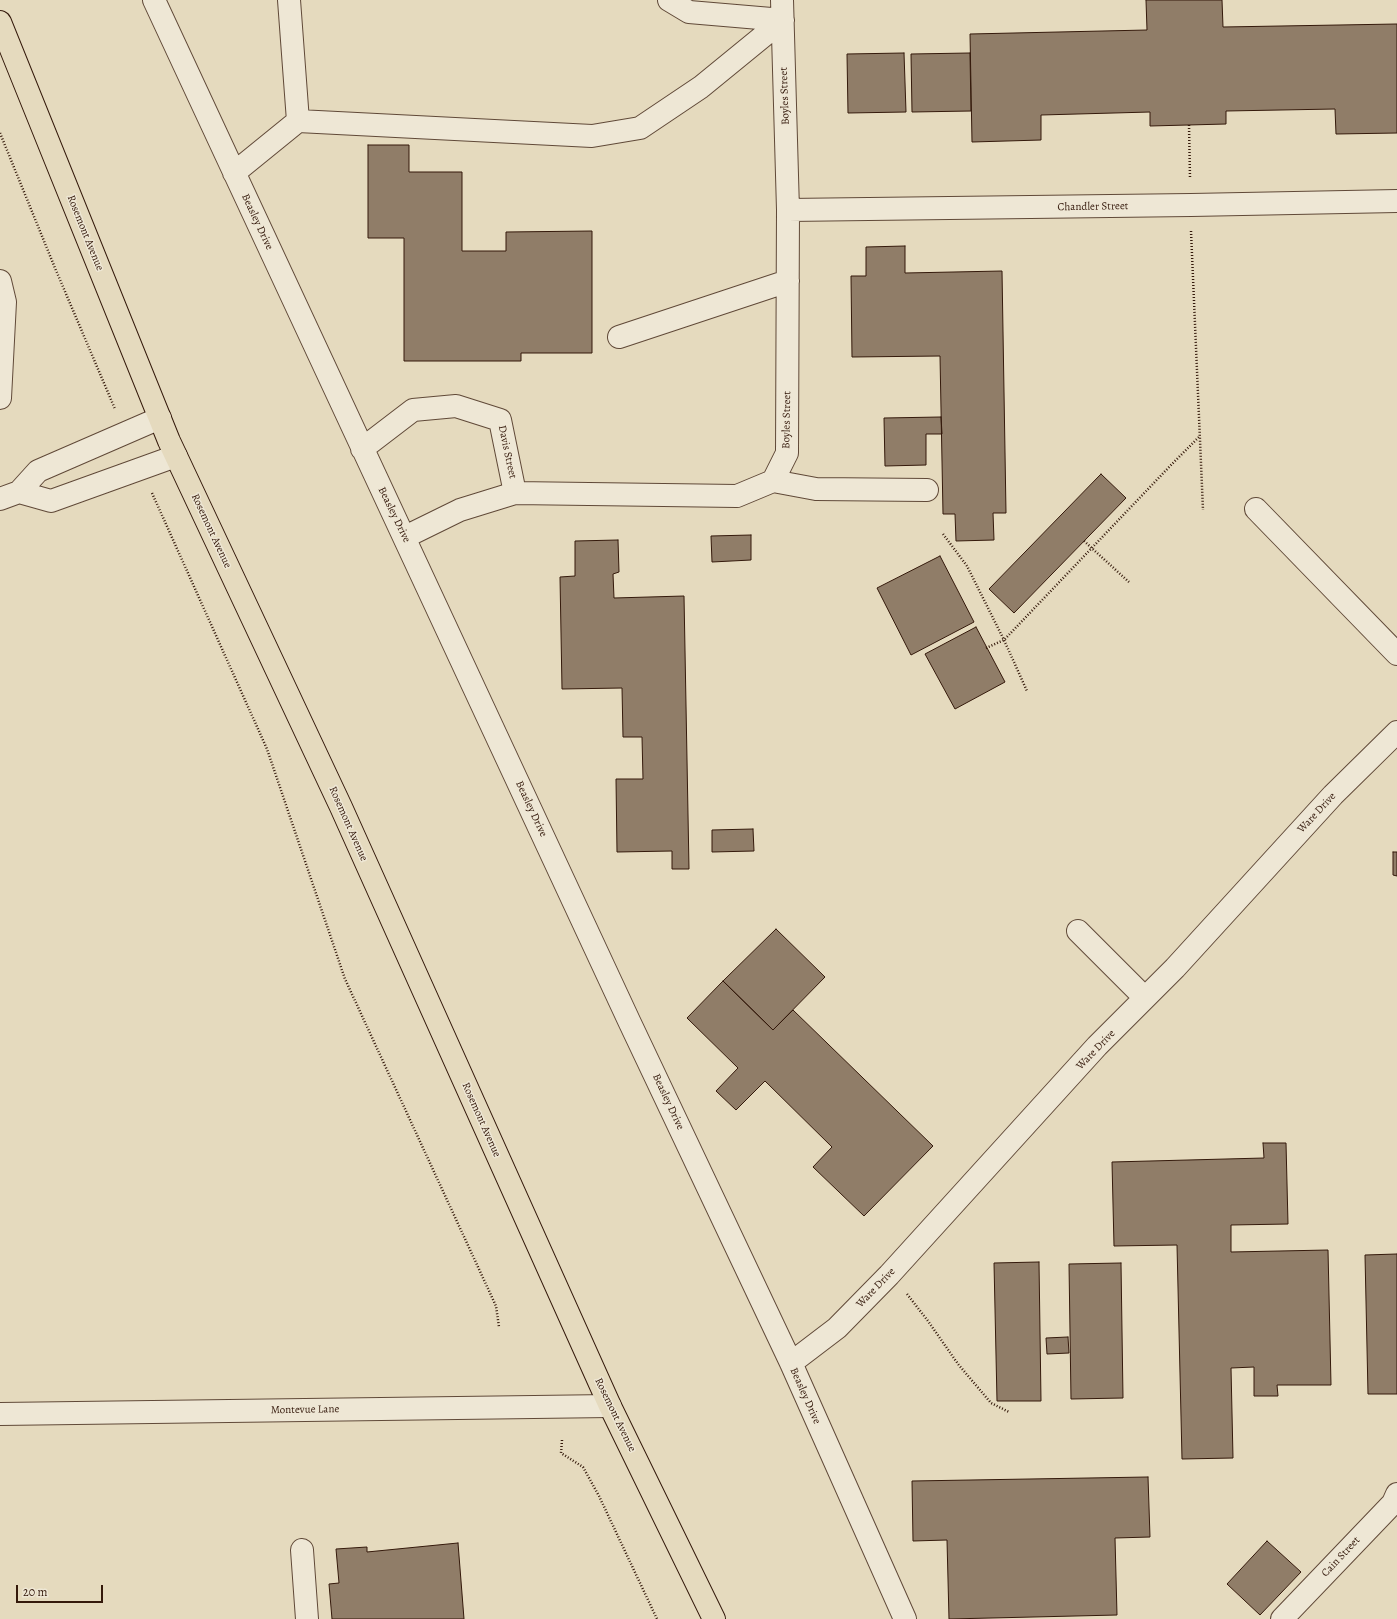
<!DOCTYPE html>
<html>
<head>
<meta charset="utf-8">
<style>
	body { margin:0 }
	#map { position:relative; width:1397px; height:1619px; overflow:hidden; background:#e5dabe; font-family:Alegreya,serif }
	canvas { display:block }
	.scale { position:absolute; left:16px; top:1585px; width:87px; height:18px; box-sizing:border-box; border:2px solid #34190b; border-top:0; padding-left:5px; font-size:12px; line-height:14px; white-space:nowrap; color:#34190b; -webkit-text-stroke:3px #eee7d5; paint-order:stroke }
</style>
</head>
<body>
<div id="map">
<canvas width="1397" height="1619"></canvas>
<div class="scale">20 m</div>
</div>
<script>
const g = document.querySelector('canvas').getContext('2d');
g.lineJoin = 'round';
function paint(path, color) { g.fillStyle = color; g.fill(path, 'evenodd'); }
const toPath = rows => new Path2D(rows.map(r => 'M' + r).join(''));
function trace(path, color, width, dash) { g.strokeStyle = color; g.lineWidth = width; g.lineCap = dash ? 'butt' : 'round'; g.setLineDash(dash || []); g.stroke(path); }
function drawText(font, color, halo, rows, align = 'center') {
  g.font = font + ' Alegreya,serif'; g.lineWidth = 3; g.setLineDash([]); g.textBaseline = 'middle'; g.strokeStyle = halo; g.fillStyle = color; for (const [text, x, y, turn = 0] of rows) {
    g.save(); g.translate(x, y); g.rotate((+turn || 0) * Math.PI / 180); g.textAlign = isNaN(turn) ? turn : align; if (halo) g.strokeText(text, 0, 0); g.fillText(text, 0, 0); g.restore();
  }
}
const building = toPath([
	[1146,0,1222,0,1223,27,1397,24,1397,133,1336,134,1335,109,1226,111,1226,124,1150,126,1150,112,1041,115,1041,140,972,142,970,34,1147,30,1146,0],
	[904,53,906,112,848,113,847,54,904,53],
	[970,53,971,111,912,112,911,54,970,53],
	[368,145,409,145,409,172,462,172,462,251,506,251,506,232,592,231,592,353,521,353,521,361,404,361,404,238,368,238,368,145],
	[905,246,905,273,1002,271,1006,513,993,513,994,540,956,541,955,514,943,514,940,356,852,357,851,276,866,276,866,247,905,246],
	[941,417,942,434,926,434,926,465,885,466,884,418,941,417],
	[1101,474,1126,498,1014,613,989,589,1101,474],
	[751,535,751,560,712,562,711,536,751,535],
	[618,540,619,572,613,574,614,598,684,596,689,869,672,869,672,851,617,852,616,779,643,779,642,737,623,737,622,688,562,689,560,577,575,576,575,541,618,540],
	[940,556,974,622,911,655,877,588,940,556],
	[976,627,1005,682,955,709,925,654,976,627],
	[753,829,754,851,712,852,712,830,753,829],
	[1393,852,1397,852,1397,876,1393,875,1393,852],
	[776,929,825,977,773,1030,723,981,776,929],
	[723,981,773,1030,793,1010,933,1146,864,1216,813,1167,832,1147,765,1081,736,1110,716,1091,738,1068,687,1018,723,981],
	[1263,1143,1286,1143,1288,1224,1231,1225,1231,1252,1328,1250,1331,1385,1277,1385,1278,1396,1254,1396,1254,1367,1231,1368,1233,1458,1182,1459,1177,1245,1114,1246,1112,1162,1264,1158,1263,1143],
	[1397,1254,1397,1394,1368,1394,1365,1255,1397,1254],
	[1039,1262,1041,1401,997,1401,994,1263,1039,1262],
	[1121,1263,1123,1398,1071,1399,1069,1264,1121,1263],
	[1068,1337,1069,1353,1047,1354,1046,1338,1068,1337],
	[1148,1477,1150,1537,1115,1538,1117,1615,949,1619,947,1540,913,1541,912,1481,1148,1477],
	[1267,1541,1301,1572,1260,1615,1227,1584,1267,1541],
	[458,1543,464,1619,332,1619,329,1584,339,1583,336,1549,367,1547,367,1552,458,1543]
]);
paint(building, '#907d68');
trace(building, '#34190b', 1);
const minor = toPath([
	[154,0,630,1023,791,1363,905,1619],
	[289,0,298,121,592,136,640,128,701,87,783,20],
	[669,0,689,12,783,20],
	[234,173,298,121],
	[788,210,1191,205,1397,201],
	[0,281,5,302,0,398],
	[619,337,788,281],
	[160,418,38,471,19,492,51,501,176,456],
	[362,449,413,410,456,406,500,420,515,493],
	[773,481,816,489,927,490],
	[0,499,19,492],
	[1256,509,1397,654],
	[405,537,460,510,515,493,737,496,773,481,787,453,788,210,782,0],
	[1078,931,1145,998],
	[791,1363,837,1328,889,1275,1097,1046,1175,968,1333,795,1397,732],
	[0,1414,610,1406],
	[302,1550,307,1619],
	[1282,1619,1393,1503,1397,1494]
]);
const major = toPath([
	[0,22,169,441,341,807,610,1406,714,1619]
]);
trace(minor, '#604938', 24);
trace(major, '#34190b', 24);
trace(toPath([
	[1189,125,1190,178],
	[0,133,55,268,115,409],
	[1191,231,1203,510],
	[152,493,267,749,345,979,496,1306,499,1327],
	[943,534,967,566,1004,640,1027,691],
	[1084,541,1129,582],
	[986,648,1004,640,1171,465,1200,436],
	[907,1294,928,1321,958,1364,991,1403,1009,1412],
	[562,1440,561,1453,583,1467,599,1496,657,1619]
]), '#34190b', 2.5, [1, 2]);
trace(minor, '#eee7d5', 22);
trace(major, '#e5dabe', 22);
drawText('11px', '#34190b', '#eee7d5', [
	["Boyles Street",785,96,-92],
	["Chandler Street",1093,207,-1],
	["Beasley Drive",257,222,65],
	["Rosemont Avenue",85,233,68],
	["Boyles Street",787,420,-89],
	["Davis Street",507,452,78],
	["Beasley Drive",394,515,64],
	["Rosemont Avenue",211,531,65],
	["Beasley Drive",531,809,65],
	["Ware Drive",1317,813,-47],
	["Rosemont Avenue",348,824,66],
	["Ware Drive",1096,1050,-46],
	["Beasley Drive",668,1102,65],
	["Rosemont Avenue",481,1120,66],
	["Ware Drive",876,1288,-46],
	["Beasley Drive",805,1396,66],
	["Montevue Lane",305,1410,-1],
	["Rosemont Avenue",615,1415,64],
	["Cain Street",1341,1557,-47]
]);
</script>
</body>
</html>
